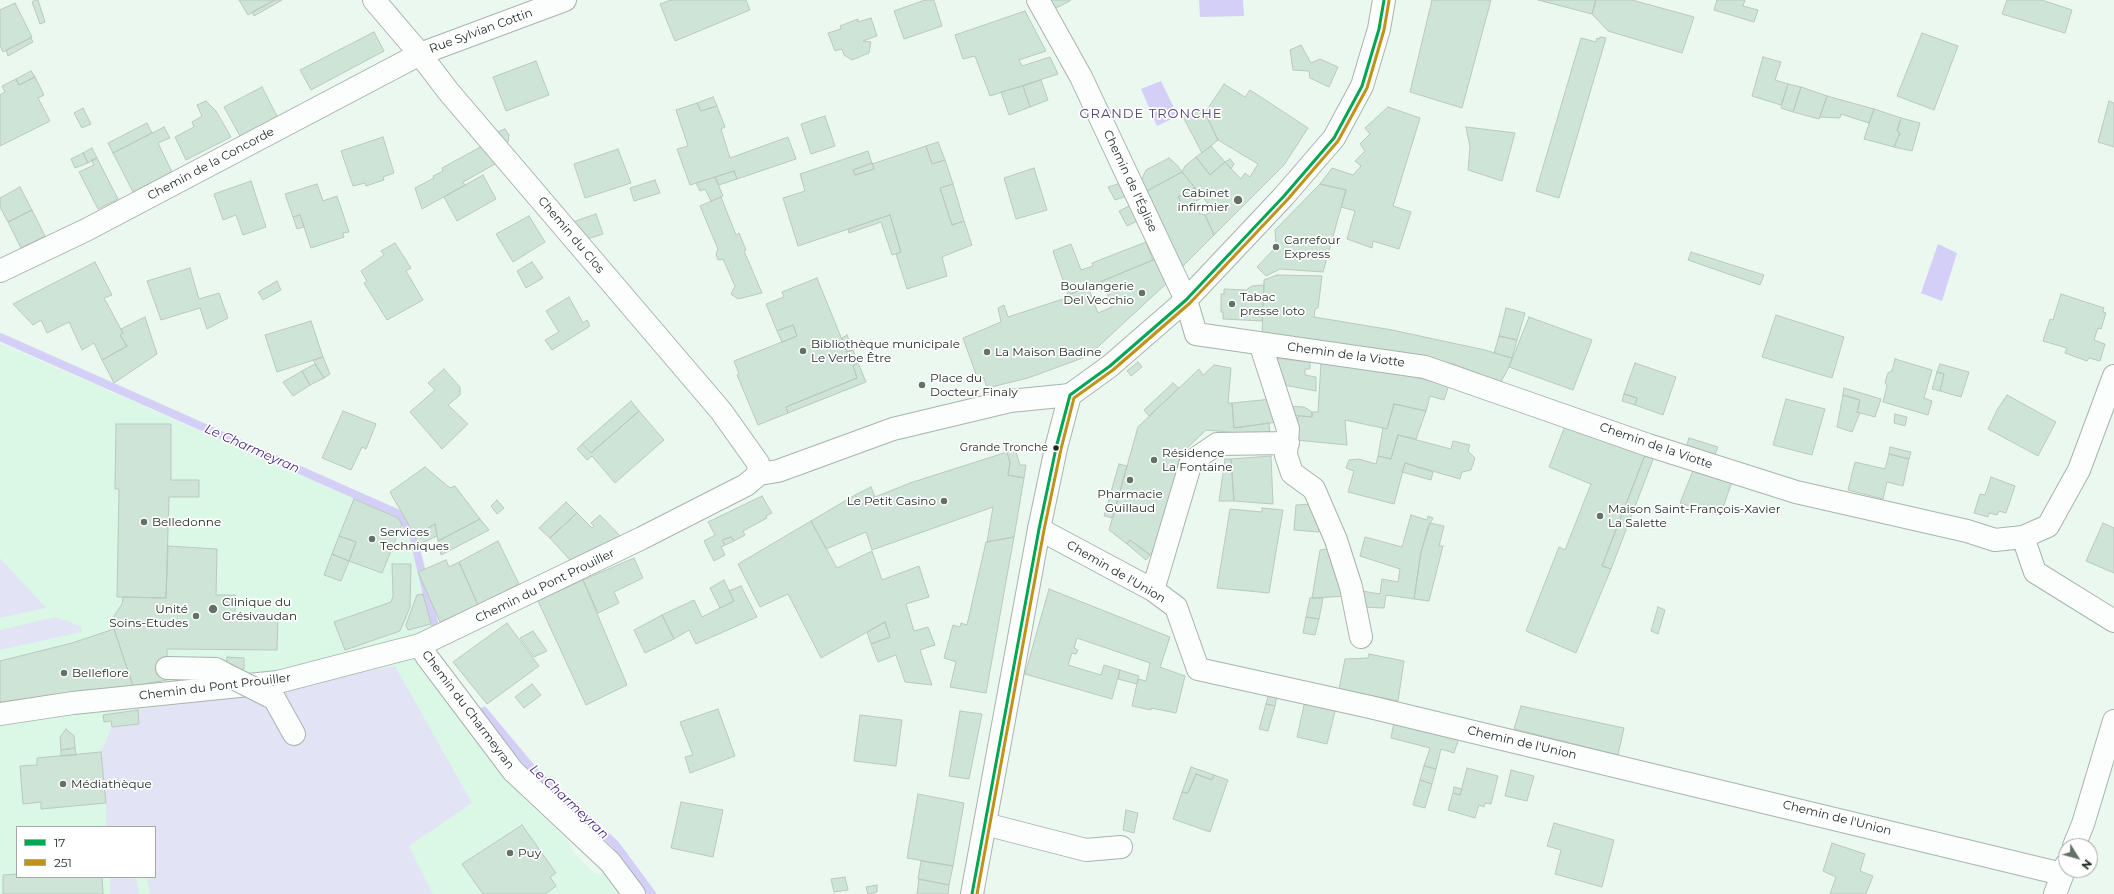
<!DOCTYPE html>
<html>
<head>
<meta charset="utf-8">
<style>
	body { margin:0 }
	#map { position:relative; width:2114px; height:894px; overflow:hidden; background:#eaf8ef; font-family:Montserrat,sans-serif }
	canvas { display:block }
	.legend { position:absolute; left:16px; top:826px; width:140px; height:52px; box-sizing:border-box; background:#fff; border:1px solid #a4a9a6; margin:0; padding:5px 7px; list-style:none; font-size:12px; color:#1c2921 }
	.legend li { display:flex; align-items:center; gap:8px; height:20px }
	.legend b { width:20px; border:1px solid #a4a9a6 }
	.north { position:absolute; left:2058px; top:838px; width:40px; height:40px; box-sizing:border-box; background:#fff; border:1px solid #a4a9a6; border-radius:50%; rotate:127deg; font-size:11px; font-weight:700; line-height:16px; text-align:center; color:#1c2921 }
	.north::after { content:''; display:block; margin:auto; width:14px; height:18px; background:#647169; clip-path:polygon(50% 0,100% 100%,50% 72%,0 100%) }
</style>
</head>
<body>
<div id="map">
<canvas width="2114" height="894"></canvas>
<ul class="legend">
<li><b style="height:5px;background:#00a651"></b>17</li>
<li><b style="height:5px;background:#c0921a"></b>251</li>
</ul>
<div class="north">N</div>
</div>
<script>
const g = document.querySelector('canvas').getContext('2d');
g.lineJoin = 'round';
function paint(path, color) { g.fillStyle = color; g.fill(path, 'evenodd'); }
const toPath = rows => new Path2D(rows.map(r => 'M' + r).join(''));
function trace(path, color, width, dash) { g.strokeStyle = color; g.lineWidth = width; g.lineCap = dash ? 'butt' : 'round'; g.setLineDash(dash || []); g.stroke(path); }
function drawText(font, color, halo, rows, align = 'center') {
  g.font = font + ' Montserrat,sans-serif'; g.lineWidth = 3.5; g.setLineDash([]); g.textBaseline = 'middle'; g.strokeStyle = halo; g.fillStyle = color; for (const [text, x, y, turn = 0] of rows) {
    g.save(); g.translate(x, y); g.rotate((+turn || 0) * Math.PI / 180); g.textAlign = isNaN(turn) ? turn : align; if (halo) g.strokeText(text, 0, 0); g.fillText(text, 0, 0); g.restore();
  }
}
paint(toPath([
	[0,343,398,518,408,535,431,624,417,665,520,795,567,840,575,854,595,874,607,873,623,894,0,894],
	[17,827,155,827,155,877,17,877]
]), '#dbf7e6');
paint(toPath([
	[0,558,46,608,0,618],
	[55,617,81,626,82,632,0,650,0,630],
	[395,666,472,803,409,846,433,894,150,894,147,877,155,877,155,827,106,827,106,803,101,752,112,727,139,724,138,710],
	[110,877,136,877,139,894,110,894]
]), '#e2e4f6');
paint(toPath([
	[1199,0,1243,0,1244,16,1200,17],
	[1161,81,1178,116,1157,126,1141,89],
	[1938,244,1957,253,1942,301,1921,293]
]), '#d4cff6');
trace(toPath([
	[0,337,399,514,413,536,434,623],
	[484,711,535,772,615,844,652,894]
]), '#d4cff6', 8);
const building = toPath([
	[35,0,38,0,45,22,40,24,32,2,35,0],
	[239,0,275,0,248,15,239,0],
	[275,0,282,0,254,16,252,12,275,0],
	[671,0,746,0,750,10,675,41,660,4,671,0],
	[925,0,934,0,942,26,904,39,894,11,925,0],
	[1047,0,1070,0,1070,1,1052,10,1047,0],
	[1432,0,1491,0,1462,108,1410,92,1432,0],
	[1538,0,1596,0,1592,14,1538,0],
	[1596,0,1632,0,1694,17,1682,53,1608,31,1592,14,1596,0],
	[1717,0,1745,0,1743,6,1758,10,1754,22,1714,10,1717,0],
	[2007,0,2042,0,2072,10,2065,33,2002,14,2007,0],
	[15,3,32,37,3,52,0,46,0,10,15,3],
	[1025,11,1046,51,1019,60,1022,66,1050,57,1058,74,990,96,975,56,963,59,955,35,1025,11],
	[871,18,877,36,863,41,871,42,869,53,852,60,844,55,842,49,835,51,828,33,841,29,840,26,858,19,858,22,871,18],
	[374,32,384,51,311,90,300,70,374,32],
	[1922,33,1958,46,1934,110,1897,96,1922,33],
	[1600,37,1606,38,1559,198,1536,191,1581,38,1596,42,1597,38,1600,39,1600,37],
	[31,38,33,42,8,56,6,50,31,38],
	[1301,45,1311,63,1320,59,1338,67,1329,87,1310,78,1309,71,1293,70,1290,50,1301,45],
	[1763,57,1781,62,1775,80,1788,84,1781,105,1752,96,1763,57],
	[536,61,549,95,506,111,493,77,536,61],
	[31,71,35,77,19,85,16,79,31,71],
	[35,77,44,95,38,98,50,121,0,146,0,95,5,92,2,86,16,79,19,85,35,77],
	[1041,80,1048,100,1030,107,1023,86,1041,80],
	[1224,84,1245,97,1250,90,1308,128,1284,165,1214,235,1205,215,1214,211,1182,172,1185,166,1196,157,1210,175,1225,162,1241,179,1245,173,1250,177,1258,164,1218,140,1205,113,1224,84],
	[1788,84,1801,87,1793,112,1781,108,1788,84],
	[1023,86,1030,107,1009,115,1001,92,1023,86],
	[262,87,278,118,240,136,224,107,262,87],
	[1801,87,1827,96,1819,119,1793,112,1801,87],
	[1827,96,1874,109,1869,123,1841,114,1840,118,1820,117,1827,96],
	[713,97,717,106,701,111,697,103,713,97],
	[206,101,216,111,231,137,186,160,175,137,194,127,192,122,202,116,197,105,206,101],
	[2109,101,2114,103,2114,147,2098,142,2109,101],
	[697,103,701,111,717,106,725,127,721,129,730,158,788,137,796,159,737,179,734,171,690,185,677,149,688,146,676,110,697,103],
	[1388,107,1420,118,1393,206,1411,212,1399,249,1373,241,1372,248,1347,239,1355,211,1341,207,1346,190,1320,184,1332,168,1353,175,1361,166,1355,161,1365,151,1360,144,1370,134,1365,128,1388,107],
	[83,108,91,124,82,128,74,113,83,108],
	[1203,108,1218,140,1202,153,1183,117,1203,108],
	[1874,109,1901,118,1897,131,1900,133,1894,147,1864,139,1874,109],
	[825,116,835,146,811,154,801,124,825,116],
	[1901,118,1920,123,1912,151,1894,147,1900,133,1897,131,1901,118],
	[147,123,152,133,113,153,108,143,147,123],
	[164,127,170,138,158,143,172,172,133,192,113,153,164,127],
	[1466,127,1515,133,1502,181,1468,170,1470,147,1466,127],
	[505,129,509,135,508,142,503,148,492,134,505,129],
	[383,137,394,173,383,177,384,180,366,186,365,183,353,186,341,151,383,137],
	[938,142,945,160,932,164,926,146,938,142],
	[486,144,497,163,463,182,465,185,422,209,415,188,434,178,433,176,443,171,442,168,486,144],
	[926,146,932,164,945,160,953,184,940,188,952,225,964,221,972,245,942,257,947,276,907,289,896,254,901,252,890,215,798,246,783,198,805,191,800,174,868,151,872,163,853,170,855,175,874,169,872,164,926,146],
	[1211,146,1225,162,1210,175,1196,157,1211,146],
	[92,148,97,158,88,163,83,153,92,148],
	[618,149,631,183,585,198,574,164,618,149],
	[83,153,88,163,75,168,71,159,83,153],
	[97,158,118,199,98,209,79,172,94,165,91,160,97,158],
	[1169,158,1178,166,1182,172,1143,193,1141,181,1146,170,1169,158],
	[1230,159,1234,164,1231,169,1225,162,1230,159],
	[872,163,874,169,855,175,853,170,872,163],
	[1034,168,1047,210,1016,219,1004,178,1034,168],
	[734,171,737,179,719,185,715,177,734,171],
	[1182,172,1195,188,1178,197,1184,207,1189,205,1191,208,1197,208,1200,214,1205,215,1214,235,1182,267,1143,193,1182,172],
	[483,175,496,199,457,221,444,197,483,175],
	[715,177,723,196,711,201,705,189,700,191,696,183,715,177],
	[655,180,660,193,634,201,630,188,655,180],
	[251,181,266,227,243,235,236,215,223,220,214,194,251,181],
	[1121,183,1127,196,1115,200,1108,187,1121,183],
	[317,184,323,201,337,196,349,232,343,233,344,237,311,248,300,215,293,217,285,194,317,184],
	[953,184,964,221,952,225,940,188,953,184],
	[1320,184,1346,190,1323,272,1280,269,1266,276,1257,267,1276,247,1275,230,1320,184],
	[20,187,32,210,8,222,0,207,0,198,20,187],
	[1195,188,1202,198,1184,207,1178,197,1195,188],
	[721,197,736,235,739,233,746,250,744,251,762,293,738,299,731,294,735,286,723,259,718,260,716,254,718,249,700,206,721,197],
	[1131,205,1139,220,1127,226,1119,211,1131,205],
	[32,210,45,236,21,248,8,222,32,210],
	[596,214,603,234,581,241,567,224,596,214],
	[300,215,304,227,297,229,293,217,300,215],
	[890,215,901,252,892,255,881,222,849,233,848,229,890,215],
	[529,216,545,242,513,262,496,234,529,216],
	[1146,242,1153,260,1068,295,1053,251,1071,244,1081,270,1093,266,1092,263,1146,242],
	[395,243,411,268,406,271,423,300,387,320,364,283,367,281,361,271,384,255,381,251,395,243],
	[1691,252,1764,275,1760,285,1688,260,1691,252],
	[1153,260,1160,264,1167,283,1088,356,1028,378,987,388,984,378,978,380,963,338,1001,322,998,308,1004,305,1008,317,1069,297,1068,295,1088,287,1098,313,1112,307,1106,290,1101,292,1098,283,1153,260],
	[95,262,112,295,104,298,123,333,120,335,127,346,102,360,94,343,82,350,69,322,47,333,41,320,33,325,13,304,95,262],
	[532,262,543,278,526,288,517,271,532,262],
	[190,268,199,299,219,293,228,318,207,329,200,308,161,320,147,281,190,268],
	[1277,275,1322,276,1318,308,1315,309,1314,317,1392,330,1485,350,1512,358,1509,367,1501,382,1454,364,1385,351,1262,334,1264,280,1277,275],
	[817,278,847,352,853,350,854,353,858,363,853,366,857,378,786,407,788,413,758,425,737,375,739,374,734,361,797,336,793,325,777,331,766,304,784,297,782,292,817,278],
	[277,281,281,290,263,300,258,292,277,281],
	[1264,285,1262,321,1223,319,1223,312,1221,312,1221,294,1224,294,1224,289,1246,290,1252,286,1264,285],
	[2061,294,2104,308,2103,312,2106,313,2101,329,2098,328,2094,340,2105,344,2100,361,2089,358,2087,361,2065,353,2067,348,2043,341,2050,319,2053,320,2061,294],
	[569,297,583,323,587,320,590,326,552,350,545,340,559,332,546,311,569,297],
	[1506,308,1525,313,1517,340,1499,336,1506,308],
	[1776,315,1844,337,1832,378,1762,357,1776,315],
	[145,317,157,354,114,383,102,360,127,346,120,335,123,333,121,329,145,317],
	[1529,317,1592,340,1573,390,1509,367,1529,317],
	[311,321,323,357,277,372,265,335,311,321],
	[793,325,797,336,782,342,777,331,793,325],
	[847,335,853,350,847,352,842,338,847,335],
	[1499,336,1517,340,1512,358,1494,353,1499,336],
	[323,357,330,374,324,378,313,360,323,357],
	[1274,358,1310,362,1310,369,1305,369,1305,375,1316,377,1316,391,1284,385,1274,358],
	[1895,359,1932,370,1924,398,1932,401,1928,415,1883,402,1887,386,1885,382,1888,373,1892,371,1895,359],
	[1138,362,1142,367,1131,376,1127,371,1138,362],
	[858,363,866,382,788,413,786,407,857,378,853,366,858,363],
	[1321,363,1401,374,1449,385,1444,400,1430,396,1426,411,1394,404,1387,429,1345,420,1347,445,1296,440,1298,416,1312,417,1312,412,1318,412,1321,363],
	[1635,363,1676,377,1663,415,1635,405,1637,398,1624,394,1635,363],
	[315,364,324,378,310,385,302,371,315,364],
	[1940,364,1969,372,1961,397,1940,391,1944,374,1937,372,1940,364],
	[1214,365,1231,368,1228,403,1232,403,1234,428,1269,423,1270,436,1206,430,1181,454,1156,547,1150,555,1130,540,1127,544,1109,530,1138,427,1199,369,1203,375,1214,365],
	[444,369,460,387,460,395,448,405,468,424,442,449,410,412,435,390,428,383,444,369],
	[302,371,310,385,293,396,283,382,302,371],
	[1937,372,1944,374,1940,391,1932,389,1937,372],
	[1173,383,1179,388,1149,416,1144,410,1173,383],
	[1844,388,1881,399,1875,417,1857,412,1860,400,1843,395,1844,388],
	[1624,394,1637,398,1635,405,1622,401,1624,394],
	[1843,395,1860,400,1857,412,1860,413,1852,432,1837,427,1843,395],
	[2007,395,2056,422,2038,456,1988,429,1997,410,2007,395],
	[1272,399,1277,422,1234,428,1232,403,1272,399],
	[1786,399,1825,409,1812,455,1773,445,1786,399],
	[631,401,639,411,591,453,582,444,631,401],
	[1394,404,1426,411,1416,439,1398,435,1391,459,1378,456,1383,428,1387,429,1394,404],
	[1288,406,1304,407,1312,412,1312,417,1290,415,1288,406],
	[343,411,376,424,366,449,362,447,351,470,322,458,343,411],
	[639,411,664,440,615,483,592,456,587,460,577,449,582,444,591,453,639,411],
	[1895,414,1907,417,1905,426,1894,423,1895,414],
	[116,424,171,424,171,480,199,480,199,497,169,497,166,598,117,597,119,489,115,489,116,424],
	[1565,426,1645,455,1602,566,1611,569,1576,653,1526,631,1559,547,1565,550,1591,484,1549,467,1565,426],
	[1398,435,1451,449,1453,441,1470,445,1468,451,1475,458,1471,470,1462,472,1460,479,1405,463,1394,504,1348,492,1354,471,1346,468,1349,460,1359,459,1376,464,1378,456,1391,459,1398,435],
	[1689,438,1718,447,1713,459,1685,451,1689,438],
	[1890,447,1911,452,1909,459,1889,454,1890,447],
	[1015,449,1020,465,1026,465,1024,478,1008,475,1010,463,1007,452,1015,449],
	[1007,452,1010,463,1008,475,1024,478,1014,537,987,542,993,507,872,550,866,532,826,549,811,521,855,495,861,505,875,497,910,483,1007,452],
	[1889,454,1909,459,1903,486,1887,482,1883,499,1848,490,1855,462,1885,469,1889,454],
	[1645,455,1654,457,1611,569,1602,566,1645,455],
	[1271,456,1273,504,1234,501,1231,459,1271,456],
	[1225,459,1231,459,1234,501,1219,501,1225,459],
	[1405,463,1433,472,1431,480,1402,472,1405,463],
	[1119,464,1127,466,1113,518,1104,516,1119,464],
	[425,467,450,488,455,486,480,519,438,541,435,524,415,536,390,492,425,467],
	[1694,468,1733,479,1720,516,1680,503,1694,468],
	[1991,477,2015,486,2006,513,1999,511,1997,515,1989,513,1988,517,1974,513,1980,494,1985,495,1991,477],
	[871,487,875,497,861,505,855,495,871,487],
	[762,496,772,513,766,516,767,518,743,531,745,535,734,541,731,537,722,540,725,545,721,547,725,555,714,561,704,541,715,535,708,522,762,496],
	[354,499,398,518,402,524,382,573,349,561,356,542,339,536,354,499],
	[497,500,504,508,497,514,491,506,497,500],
	[566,502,577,513,550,538,539,528,566,502],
	[1312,504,1319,523,1319,532,1294,530,1296,505,1312,504],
	[1262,508,1283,510,1269,593,1217,588,1230,509,1262,512,1262,508],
	[577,513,592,528,594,526,591,523,600,515,620,536,570,560,550,538,577,513],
	[1411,515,1427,520,1428,516,1433,518,1428,527,1421,552,1414,599,1386,595,1384,608,1360,607,1356,590,1380,594,1382,579,1398,582,1400,569,1360,556,1365,537,1402,547,1411,515],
	[480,519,489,530,441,555,438,541,480,519],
	[811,521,837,568,872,551,882,580,919,566,929,597,906,604,914,631,928,627,935,645,920,650,932,685,905,682,896,655,878,662,871,644,890,637,885,622,821,658,788,594,760,607,738,564,811,521],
	[1430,523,1444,526,1439,546,1443,546,1429,601,1414,599,1421,552,1430,523],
	[2103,523,2114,528,2114,573,2086,561,2103,523],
	[435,524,437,536,418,545,415,536,435,524],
	[339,536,356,542,349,561,332,554,339,536],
	[731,537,734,541,725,545,722,540,731,537],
	[1014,537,986,693,950,687,956,662,944,658,953,625,960,627,961,623,967,625,986,542,1014,537],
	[1130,540,1150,555,1146,560,1127,544,1130,540],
	[498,541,519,584,478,605,459,562,498,541],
	[168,546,217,549,216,595,235,595,235,615,278,616,277,650,167,649,167,680,133,686,114,629,114,616,122,604,123,597,166,598,168,546],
	[1334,548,1348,596,1312,598,1320,550,1334,548],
	[332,554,349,561,341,581,324,575,332,554],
	[634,558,643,578,614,592,619,603,598,613,583,580,634,558],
	[446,560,449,567,459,562,478,605,440,622,418,572,446,560],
	[392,564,411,564,410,607,400,631,345,650,334,622,391,602,393,596,392,564],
	[583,580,627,685,586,705,538,601,583,580],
	[724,580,734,601,720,608,710,588,724,580],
	[741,586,757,617,696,644,689,630,674,639,662,615,694,600,702,617,734,601,729,591,741,586],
	[1049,589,1170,637,1160,667,1185,676,1176,713,1151,708,1151,710,1132,706,1138,679,1146,681,1150,663,1077,638,1074,648,1078,650,1076,654,1072,653,1068,665,1101,675,1104,665,1120,670,1112,699,1025,674,1049,589],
	[423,594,431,624,408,630,406,625,417,595,423,594],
	[1310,598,1323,598,1319,619,1306,617,1310,598],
	[1658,607,1665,610,1658,634,1651,631,1658,607],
	[662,615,674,639,645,653,634,630,662,615],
	[1306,617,1319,619,1315,635,1303,633,1306,617],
	[885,622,890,637,871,644,867,632,885,622],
	[507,623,539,666,487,704,453,662,507,623],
	[114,629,133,686,0,704,0,661,72,643,114,629],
	[533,631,547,651,534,657,520,638,533,631],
	[1369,654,1404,661,1398,701,1339,689,1345,659,1368,658,1369,654],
	[227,657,244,658,244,669,226,672,227,657],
	[1120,670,1139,676,1137,684,1118,679,1120,670],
	[532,684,541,695,524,708,515,697,532,684],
	[1269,693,1277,695,1275,706,1266,704,1269,693],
	[1305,701,1336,707,1327,744,1297,737,1305,701],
	[1266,704,1275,706,1268,731,1259,729,1266,704],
	[1521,706,1624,728,1618,755,1514,729,1521,706],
	[718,709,735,756,690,773,685,757,693,755,680,722,718,709],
	[138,710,139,724,112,727,111,721,104,722,103,715,138,710],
	[960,711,982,714,969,779,949,776,960,711],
	[860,715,902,720,896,766,854,761,860,715],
	[1395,717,1460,735,1454,753,1441,749,1436,769,1424,766,1430,748,1391,738,1395,717],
	[66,729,74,736,75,748,61,750,60,737,66,729],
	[75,748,76,755,61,756,61,750,75,748],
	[101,752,106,803,41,809,41,802,23,804,20,766,37,765,37,758,101,752],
	[1424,766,1436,769,1432,784,1420,780,1424,766],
	[1191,767,1214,775,1212,780,1196,774,1188,793,1182,792,1191,767],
	[1467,768,1498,776,1491,804,1485,803,1484,807,1479,805,1475,818,1448,810,1453,793,1460,795,1467,768],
	[1511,770,1534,776,1527,801,1505,796,1511,770],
	[1196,774,1212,780,1214,775,1228,780,1210,832,1173,819,1182,792,1188,793,1196,774],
	[1420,780,1432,784,1425,808,1413,805,1420,780],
	[1454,787,1462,789,1460,795,1453,793,1454,787],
	[918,794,964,803,953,866,907,858,918,794],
	[681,802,723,810,713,857,671,848,681,802],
	[1126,810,1138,813,1134,833,1123,830,1126,810],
	[1554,823,1614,840,1602,887,1555,874,1561,850,1547,846,1554,823],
	[522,825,556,873,550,877,556,886,545,894,483,894,462,864,522,825],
	[1832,843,1865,854,1860,871,1873,876,1866,894,1830,894,1836,877,1823,871,1832,843],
	[921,861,953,866,949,885,918,879,921,861],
	[17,874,17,877,102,877,103,894,3,894,3,875,17,874],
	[845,877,848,890,834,892,831,879,845,877],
	[919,879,949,885,948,894,917,894,919,879],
	[877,885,877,892,868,894,866,887,877,885]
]);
paint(building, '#cde4d6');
trace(building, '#bbc8c0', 1);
const street = toPath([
	[374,0,420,54,448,91,721,411,758,463,759,474],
	[1038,0,1081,77,1186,300,1196,334,1425,367,1648,445,1796,492,1967,531,1995,540,2023,537,2035,572,2114,621],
	[0,271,86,230,420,54,565,0],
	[1260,343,1288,429,1286,455,1292,473,1314,489,1336,540,1351,587,1361,637],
	[1039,529,1153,590,1176,607,1198,669,1370,707,2062,874],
	[2023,537,2048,526,2079,470,2114,376],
	[1153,590,1191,462,1217,444,1288,443],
	[420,645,427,657,513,771,610,862,634,894],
	[167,668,216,669,225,674],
	[269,696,274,698,294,734],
	[0,714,73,703,278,682,420,645,642,538,746,485,759,474,778,471,893,429,1010,401,1070,395],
	[985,824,1086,850,1121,847],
	[2074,846,2083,824,2114,721],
	[2055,894,2066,865]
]);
const secondary = toPath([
	[972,894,1039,529,1056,448,1070,395,1110,366,1186,300,1284,196,1334,138,1362,86,1379,29,1384,0]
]);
trace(street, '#a8b4ac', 24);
trace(secondary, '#a8b4ac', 24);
trace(street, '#fcfefd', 22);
trace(secondary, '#fcfefd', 22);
const streetBridge = toPath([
	[225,674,269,696]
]);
trace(streetBridge, '#a8b4ac', 24, []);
trace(streetBridge, '#fcfefd', 22);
trace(toPath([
	[972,894,1039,529,1056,448,1070,395,1110,366,1186,300,1284,196,1334,138,1362,86,1379,29,1384,0]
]), '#00a651', 3);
trace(toPath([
	[977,894,1044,530,1061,449,1074,398,1113,370,1190,303,1288,199,1338,141,1367,88,1384,30,1389,1]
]), '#c0921a', 3);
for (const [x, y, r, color] of [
	[1238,200,5,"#647169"],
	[1276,247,4,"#647169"],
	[1142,293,4,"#647169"],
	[1232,304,4,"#647169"],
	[803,351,4,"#647169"],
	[987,352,4,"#647169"],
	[922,385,4,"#647169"],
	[1056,448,3.5,"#1c2921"],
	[1154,460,4,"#647169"],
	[1130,480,4,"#647169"],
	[944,501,4,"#647169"],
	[1600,516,4,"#647169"],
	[144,522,4,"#647169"],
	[372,539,4,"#647169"],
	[213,609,5,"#647169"],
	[196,616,4,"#647169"],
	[64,673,4,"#647169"],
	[63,784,4,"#647169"],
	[510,853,4,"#647169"]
]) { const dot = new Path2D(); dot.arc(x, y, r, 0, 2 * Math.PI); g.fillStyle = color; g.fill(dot); trace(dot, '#fff', 1.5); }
drawText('11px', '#1c2921', '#fff', [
	["Grande Tronche",1048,448]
], 'right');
drawText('12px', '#1c2921', '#fff', [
	["Rue Sylvian Cottin",481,31,-20],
	["Chemin de la Concorde",211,164,-28],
	["Chemin de l'Église",1130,181,65],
	["Chemin du Clos",571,235,50],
	["Chemin de la Viotte",1346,355,8],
	["Chemin de la Viotte",1656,446,19],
	["Chemin de l'Union",1116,572,30],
	["Chemin du Pont Prouiller",545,586,-26],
	["Chemin du Pont Prouiller",215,687,-7],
	["Chemin du Charmeyran",468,710,53],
	["Chemin de l'Union",1522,743,13],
	["Chemin de l'Union",1837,818,14]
]);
drawText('12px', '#1c2921', '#fff', [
	["Cabinet",1229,193,"right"],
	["infirmier",1229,207,"right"],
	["Carrefour",1284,240],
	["Express",1284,254],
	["Boulangerie",1134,286,"right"],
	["Del Vecchio",1134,300,"right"],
	["Tabac",1240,297],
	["presse loto",1240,311],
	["Bibliothèque municipale",811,344],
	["Le Verbe Être",811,358],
	["La Maison Badine",995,352],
	["Place du",930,378],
	["Docteur Finaly",930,392],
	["Résidence",1162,453],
	["La Fontaine",1162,467],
	["Pharmacie",1130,494,"center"],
	["Guillaud",1130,508,"center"],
	["Le Petit Casino",936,501,"right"],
	["Maison Saint-François-Xavier",1608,509],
	["La Salette",1608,523],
	["Belledonne",152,522],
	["Services",380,532],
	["Techniques",380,546],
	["Clinique du",222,602],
	["Grésivaudan",222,616],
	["Unité",188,609,"right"],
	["Soins-Etudes",188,623,"right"],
	["Belleflore",72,673],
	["Médiathèque",71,784],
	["Puy",518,853]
], 'left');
g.letterSpacing = '1px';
drawText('13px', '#52417e', '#fff', [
	["GRANDE TRONCHE",1151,114]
]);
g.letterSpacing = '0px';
drawText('italic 13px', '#46297d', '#fff', [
	["Le Charmeyran",252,449,24],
	["Le Charmeyran",569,802,43]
]);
</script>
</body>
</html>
